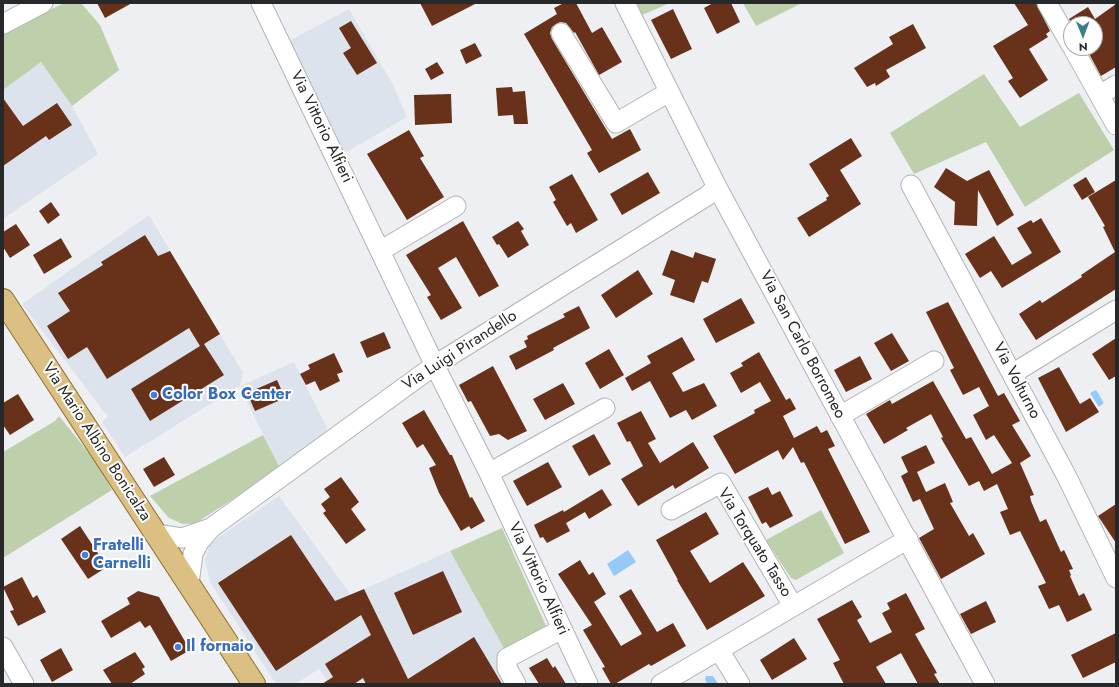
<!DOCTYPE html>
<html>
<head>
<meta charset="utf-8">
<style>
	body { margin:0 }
	#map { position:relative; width:1119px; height:687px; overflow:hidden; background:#edeff2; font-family:Jost,sans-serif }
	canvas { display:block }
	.frame { position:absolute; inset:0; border:4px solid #272829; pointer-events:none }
	.north { position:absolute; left:1063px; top:16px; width:40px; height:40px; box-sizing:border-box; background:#fff; border:1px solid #a9a9a9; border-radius:50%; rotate:179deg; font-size:11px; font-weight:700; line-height:16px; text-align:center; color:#272829 }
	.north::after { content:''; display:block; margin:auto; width:14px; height:18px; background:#3d7c91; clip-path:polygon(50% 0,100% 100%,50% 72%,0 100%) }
</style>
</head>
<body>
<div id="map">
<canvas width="1119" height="687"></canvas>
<div class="frame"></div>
<div class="north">N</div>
</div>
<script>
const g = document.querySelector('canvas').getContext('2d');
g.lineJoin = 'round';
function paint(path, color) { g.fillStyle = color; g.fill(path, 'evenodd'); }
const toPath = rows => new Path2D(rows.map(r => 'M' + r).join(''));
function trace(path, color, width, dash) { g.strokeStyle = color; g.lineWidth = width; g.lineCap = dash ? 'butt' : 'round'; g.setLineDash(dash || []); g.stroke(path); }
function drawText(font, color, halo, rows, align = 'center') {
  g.font = font + ' Jost,sans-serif'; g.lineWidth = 4; g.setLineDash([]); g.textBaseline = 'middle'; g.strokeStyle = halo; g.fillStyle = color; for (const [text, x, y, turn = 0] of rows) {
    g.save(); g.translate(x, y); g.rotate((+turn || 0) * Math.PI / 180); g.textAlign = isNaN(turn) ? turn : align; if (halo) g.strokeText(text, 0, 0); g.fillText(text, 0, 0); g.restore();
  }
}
paint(toPath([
	[349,9,393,85,407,117,343,154,287,42],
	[41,62,72,106,98,154,3,219,3,90],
	[149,215,243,373,240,386,294,362,327,428,324,438,280,468,239,386,125,457,102,422,108,417,22,304],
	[279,496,351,595,450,551,506,652,496,660,510,684,329,684,319,669,295,684,276,684,210,582,205,560,210,543]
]), '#dce3ec');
paint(toPath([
	[64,3,81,3,100,25,119,70,72,106,41,62,3,90,3,33],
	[637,3,670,3,642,15],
	[743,3,802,3,756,26],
	[984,74,1020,127,1079,93,1114,150,1025,207,986,142,914,174,890,133],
	[59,416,97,463,112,490,3,558,3,452,55,421],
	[263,435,280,468,196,523,183,524,169,518,150,496],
	[821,510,844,553,796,580,791,578,766,540],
	[502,528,547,628,506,652,450,551]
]), '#bdd0ab');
paint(toPath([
	[1096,390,1104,403,1099,407,1090,393],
	[628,550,636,562,614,576,607,564],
	[706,676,713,676,718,684,707,684,705,679]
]), '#95caf8');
paint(toPath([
	[97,3,132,3,105,18],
	[420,3,477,3,432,26],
	[564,3,576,3,592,33,602,27,622,62,599,75,575,32,574,33,566,23,560,22,552,27,550,33,552,39,612,139,630,129,641,150,599,173,587,153,592,150,524,34,557,14,554,8],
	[713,3,731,3,740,22,717,34,704,8],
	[1014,3,1036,3,1050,31,1046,34,1048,37,1029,49,1048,80,1020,98,1008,81,1013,78,993,46,1028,25],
	[1116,4,1116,67,1101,76,1086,48,1095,48,1095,24,1072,24,1069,19,1088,7,1095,19],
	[673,9,692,49,671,59,651,20],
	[351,21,377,63,357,75,343,53,351,48,339,28],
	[913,24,926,48,886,70,890,77,876,86,875,83,867,87,854,68,893,44,889,37],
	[475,43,482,56,466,64,460,50],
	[437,62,444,73,431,80,425,69],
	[512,87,513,92,525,91,528,124,514,124,513,115,498,116,496,88],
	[451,94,452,123,415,125,414,95],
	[3,98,23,126,57,103,72,125,49,140,46,136,3,166],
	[409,130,424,156,420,158,444,197,407,220,367,154],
	[851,138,862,156,840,170,861,204,809,237,797,218,827,200,826,198,829,196,809,164],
	[946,168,967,181,989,170,1014,215,997,226,978,190,977,226,954,225,955,202,934,187],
	[648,172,660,193,622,215,610,194],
	[572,174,598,220,576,233,571,223,567,226,553,202,556,200,549,187],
	[1086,177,1095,192,1082,200,1073,185],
	[1116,180,1116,289,1036,340,1019,314,1040,300,1042,303,1082,277,1081,275,1115,252,1103,227,1105,226,1088,197],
	[51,202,60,215,48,224,39,211],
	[1041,218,1061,252,1002,288,991,271,980,278,965,254,994,236,1012,265,1032,253,1017,228,1031,220,1033,223],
	[463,221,499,286,479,297,456,257,438,268,462,308,441,320,427,297,431,295,406,255],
	[518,221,524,229,521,231,529,245,508,258,499,244,497,245,492,237],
	[16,224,30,245,10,258,3,247,3,232],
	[145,235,158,256,170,251,220,334,204,344,224,375,150,421,131,389,200,346,189,328,107,379,87,347,68,359,47,326,70,311,58,293,103,265,101,262],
	[61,238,72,257,44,274,33,255],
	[671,250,693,258,695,252,716,259,708,283,702,281,694,303,670,295,675,280,662,275],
	[638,270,653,294,616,318,601,295],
	[741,298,755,323,716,343,703,319],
	[948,302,998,396,1004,393,1020,421,1012,425,1031,456,1020,463,1034,495,1030,496,1031,501,1040,522,1046,519,1061,552,1064,550,1073,569,1069,570,1071,575,1070,576,1079,596,1084,593,1092,610,1067,622,1059,605,1049,609,1038,586,1046,583,1020,531,1010,535,1000,512,1008,509,997,484,984,491,979,481,969,486,941,438,943,437,931,414,906,428,908,430,884,444,866,414,890,400,892,404,933,381,966,439,971,437,992,474,1012,463,994,435,986,440,973,415,989,406,979,387,963,395,950,370,954,368,926,312],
	[579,306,590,328,553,348,554,350,516,370,509,356,527,347,524,341,528,339,527,336,565,317,563,314],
	[384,332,391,348,367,358,360,342],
	[892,333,909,361,891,371,874,343],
	[682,337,695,360,672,373,683,392,704,383,717,406,692,420,686,410,670,418,650,381,632,391,625,378,651,363,647,356],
	[1116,338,1116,376,1109,380,1092,354],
	[609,349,624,375,600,389,585,363],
	[759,352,786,400,790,398,796,409,783,416,794,438,817,426,821,433,827,430,835,446,828,449,870,532,845,544,804,462,801,463,793,447,783,460,778,450,735,474,713,436,755,413,754,410,771,401,760,382,741,393,730,373,743,366,741,363],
	[334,353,343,372,337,374,340,381,320,391,315,381,306,385,300,374,310,369,308,365],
	[860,356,872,379,846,392,834,370],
	[493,366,527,431,508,440,499,434,490,436,471,401,468,402,459,385],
	[1059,367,1080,404,1090,398,1099,412,1066,432,1038,378],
	[277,380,285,398,255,411,247,393],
	[563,383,575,404,545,420,533,399],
	[18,394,34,420,10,435,3,425,3,403],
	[424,410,450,455,452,455,470,498,472,497,485,521,471,529,469,526,461,531,439,493,429,468,436,465,423,444,417,448,402,423],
	[641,411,656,439,648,443,660,463,693,442,709,468,675,489,673,485,638,506,621,479,643,466,630,441,627,442,617,423],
	[594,434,611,464,589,476,572,446],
	[926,445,935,463,917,472,926,492,945,483,953,502,950,503,969,536,973,533,985,554,941,579,919,538,934,529,920,499,913,502,901,476,908,472,901,457],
	[164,457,175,475,154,487,143,469],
	[548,462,562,487,527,506,513,481],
	[341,477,359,502,351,509,366,530,346,544,323,513,326,511,321,504,330,497,324,489],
	[768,487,772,495,780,491,793,516,770,528,766,522,762,524,748,497],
	[602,489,612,505,589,519,585,512,566,523,570,531,547,543,543,537,540,538,534,525,563,510,564,512],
	[1116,504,1116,543,1098,516],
	[706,512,719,534,690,551,710,583,743,562,765,596,707,630,677,580,678,580,656,540],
	[80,526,107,567,88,579,61,539],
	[291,535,335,601,364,589,408,679,474,637,502,684,366,684,363,678,354,684,322,684,333,677,325,664,371,635,361,615,276,671,218,583],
	[580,560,589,575,593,572,606,594,594,602,621,646,642,634,619,596,631,589,657,632,673,623,686,646,651,666,649,664,615,684,611,684,602,668,605,667,583,630,592,625,558,574],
	[443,571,462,612,413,635,394,593],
	[22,577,33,598,37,595,46,612,18,626,10,611,14,610,3,587],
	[138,591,159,597,190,650,171,661,150,625,145,628,140,621,111,638,101,621,130,604,127,598],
	[906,593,925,629,915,634,937,673,934,674,940,684,918,684,901,653,876,667,886,684,844,684,833,663,840,660,817,619,852,600,862,617,857,620,870,643,892,632,882,613,890,609,887,603],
	[986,601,996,622,971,634,960,614],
	[1116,633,1116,662,1083,678,1071,655],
	[794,638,807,659,772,680,760,660],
	[61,648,73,670,52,682,40,660],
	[135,652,145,667,142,669,145,674,130,684,112,684,103,670],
	[547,658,553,668,555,666,566,684,539,684,529,668]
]), '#68321a');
const minor = toPath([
	[261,3,439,374,489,473,588,684],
	[625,3,717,187,985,684],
	[1047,3,1071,45],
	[3,24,43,3],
	[561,33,616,123,669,92],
	[1073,48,1116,125],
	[1100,95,1116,85],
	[911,185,1067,477,1116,578],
	[380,251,456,206],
	[1012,374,1116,310],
	[840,416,934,361],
	[489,473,605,408],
	[671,510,721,483,793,606],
	[156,534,182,538,211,528,435,365,707,196,717,187],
	[189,584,193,554,199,542,211,528],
	[3,647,24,684],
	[719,650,740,684],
	[516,684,507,668,507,658,562,629],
	[661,684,908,539]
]);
const major = toPath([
	[3,300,254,684]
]);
trace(minor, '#b1b3b6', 21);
trace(major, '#8e6e2e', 24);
trace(minor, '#fff', 19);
trace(major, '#dcbf83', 22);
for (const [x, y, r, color] of [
	[154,395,4,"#3f7fe0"],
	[85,555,4,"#3f7fe0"],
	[178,647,4,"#3f7fe0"]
]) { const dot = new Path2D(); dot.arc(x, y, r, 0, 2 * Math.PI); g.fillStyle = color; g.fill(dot); trace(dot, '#fff', 1.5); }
drawText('16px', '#272829', '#fff', [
	["Via Vittorio Alfieri",321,127,64],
	["Via San Carlo Borromeo",802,345,62],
	["Via Luigi Pirandello",460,351,-33],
	["Via Volturno",1016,381,62],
	["Via Mario Albino Bonicalza",96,442,57],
	["Via Torquato Tasso",754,543,58],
	["Via Vittorio Alfieri",538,579,65]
]);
drawText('bold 16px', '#366cbe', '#fff', [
	["Color Box Center",162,395],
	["Fratelli",93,546],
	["Carnelli",93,564],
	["Il fornaio",186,647]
], 'left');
</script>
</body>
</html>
